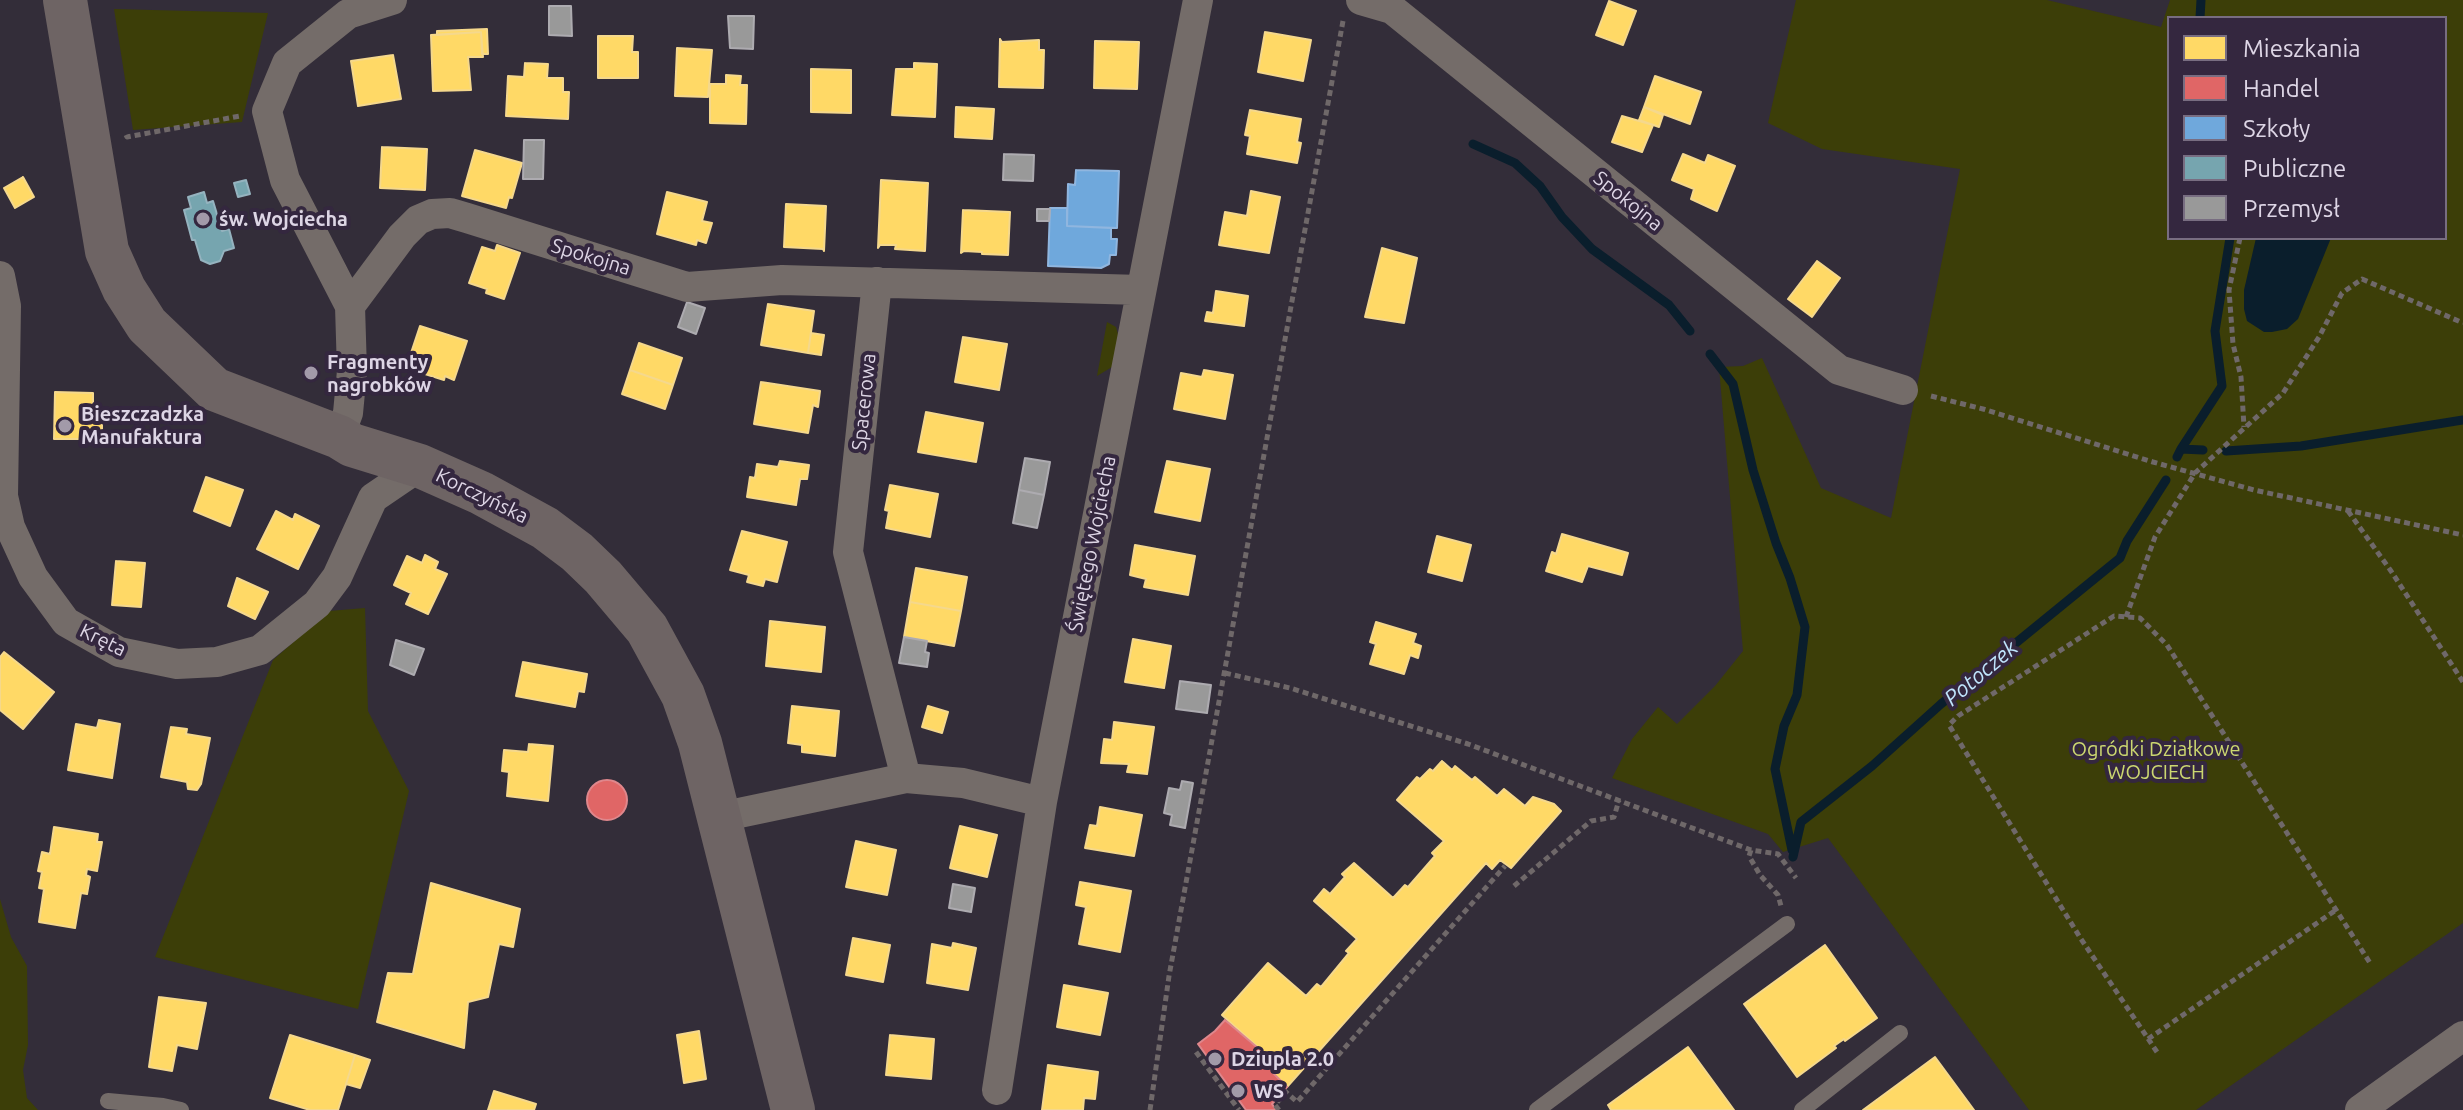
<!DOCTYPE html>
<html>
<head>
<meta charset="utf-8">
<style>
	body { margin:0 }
	#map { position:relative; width:2463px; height:1110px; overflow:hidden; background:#332d39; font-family:Ubuntu,sans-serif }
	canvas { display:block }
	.legend { position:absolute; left:2167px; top:16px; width:280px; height:224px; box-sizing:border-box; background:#34273f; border:2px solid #786d81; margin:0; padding:10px 14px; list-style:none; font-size:24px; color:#ddd5e5 }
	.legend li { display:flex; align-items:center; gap:16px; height:40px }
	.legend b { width:40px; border:2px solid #786d81 }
</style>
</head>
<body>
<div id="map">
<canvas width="2463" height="1110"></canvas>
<ul class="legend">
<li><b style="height:22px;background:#ffd966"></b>Mieszkania</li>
<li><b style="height:22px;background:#e06666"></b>Handel</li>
<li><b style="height:22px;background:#6fa8dc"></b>Szkoły</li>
<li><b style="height:22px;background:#76a5af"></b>Publiczne</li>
<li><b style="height:22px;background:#999"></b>Przemysł</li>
</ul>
</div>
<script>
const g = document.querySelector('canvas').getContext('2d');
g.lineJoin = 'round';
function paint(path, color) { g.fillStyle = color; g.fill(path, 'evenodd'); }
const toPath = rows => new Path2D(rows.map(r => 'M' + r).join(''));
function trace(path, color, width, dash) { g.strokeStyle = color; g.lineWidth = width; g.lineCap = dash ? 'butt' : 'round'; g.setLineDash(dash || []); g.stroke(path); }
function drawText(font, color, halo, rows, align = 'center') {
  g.font = font + ' Ubuntu,sans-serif'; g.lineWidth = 8; g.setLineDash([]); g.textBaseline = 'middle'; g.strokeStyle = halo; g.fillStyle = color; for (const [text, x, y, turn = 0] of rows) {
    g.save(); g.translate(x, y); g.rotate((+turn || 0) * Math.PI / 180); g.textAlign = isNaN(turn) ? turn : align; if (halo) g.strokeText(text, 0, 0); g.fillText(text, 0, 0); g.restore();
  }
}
paint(toPath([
	[1796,0,2047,0,2161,27,2170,0,2463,0,2463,923,2196,1110,2029,1110,1828,838,1783,852,1768,834,1612,778,1632,739,1658,707,1677,724,1715,686,1743,651,1719,367,1743,366,1762,358,1821,488,1891,518,1960,169,1822,149,1768,123],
	[2169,18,2445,18,2445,238,2169,238],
	[114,9,268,13,242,122,133,130],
	[1107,322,1116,327,1123,352,1117,364,1097,376],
	[365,608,368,711,409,791,358,1009,155,957,273,660,329,611],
	[0,899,11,937,27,966,28,1045,23,1070,27,1098,38,1110,0,1110]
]), '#3c3e08');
paint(toPath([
	[2256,238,2331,238,2298,319,2287,329,2272,332,2264,332,2247,321,2244,309,2244,290]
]), '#0a1e2c');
const homes = toPath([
	[1609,1,1636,11,1623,45,1596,35,1609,1],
	[487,29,488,54,482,54,481,32,437,35,437,31,487,29],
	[481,32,483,57,468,57,471,90,433,91,431,35,481,32],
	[1265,32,1311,40,1303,81,1258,72,1265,32],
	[598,36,633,36,632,52,638,52,638,78,598,78,598,36],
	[1000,39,1002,42,1039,40,1039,50,1044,50,1043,88,999,87,1000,39],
	[1095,41,1139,42,1137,89,1094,88,1095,41],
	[677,48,712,50,708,97,675,96,677,48],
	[393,55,401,99,358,106,351,61,393,55],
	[525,63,548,64,547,78,563,78,563,92,569,92,568,119,506,116,508,76,524,77,525,63],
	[914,63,937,64,935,117,892,115,896,69,914,69,914,63],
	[811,69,851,70,851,113,811,112,811,69],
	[726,75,741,76,740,85,747,85,746,124,710,123,710,84,726,84,726,75],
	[1655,76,1701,92,1690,124,1644,107,1655,76],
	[956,107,994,109,992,139,955,137,956,107],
	[1644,107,1663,115,1659,127,1639,120,1644,107],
	[1250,110,1301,119,1297,142,1301,143,1297,163,1247,154,1250,136,1245,135,1250,110],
	[1622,116,1653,125,1642,152,1612,142,1622,116],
	[382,147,427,149,425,190,380,188,382,147],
	[475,150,522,163,512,198,509,197,506,208,462,196,475,150],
	[1683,154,1705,163,1708,155,1735,166,1717,211,1691,199,1694,189,1672,180,1683,154],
	[23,177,34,197,15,208,4,188,23,177],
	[881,180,928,183,925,251,895,249,896,245,880,245,878,248,881,180],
	[1251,191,1280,197,1269,253,1219,245,1225,212,1247,216,1251,191],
	[667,192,707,202,702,221,712,223,706,243,697,240,696,245,657,234,667,192],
	[786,204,826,206,824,251,823,249,784,247,786,204],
	[963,210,1010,212,1008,255,982,254,982,252,964,251,961,253,963,210],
	[497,245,520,253,504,299,486,293,487,289,469,283,482,247,495,251,497,245],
	[1382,248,1417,258,1404,323,1365,317,1382,248],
	[1817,261,1840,278,1812,317,1788,299,1817,261],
	[1216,291,1248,296,1244,326,1205,321,1207,312,1213,313,1216,291],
	[768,304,814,311,808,353,761,345,768,304],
	[420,326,467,341,454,380,445,376,444,380,406,368,420,326],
	[811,333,824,335,821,355,808,353,811,333],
	[963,337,1007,344,999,390,955,382,963,337],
	[639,343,682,358,673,385,630,370,639,343],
	[630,370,673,385,665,409,622,394,630,370],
	[1204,370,1233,375,1225,419,1174,409,1181,373,1202,377,1204,370],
	[761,382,820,391,818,407,813,405,808,433,754,424,761,382],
	[55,392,93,393,93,411,102,410,102,431,92,430,92,439,54,439,55,392],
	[926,412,983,423,976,462,918,452,926,412],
	[780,461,809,465,807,479,800,479,796,505,747,497,750,477,755,478,757,464,778,467,780,461],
	[1167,461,1210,469,1200,521,1155,512,1167,461],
	[206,477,243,490,230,526,194,511,206,477],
	[890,485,938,494,930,537,886,528,889,511,885,510,890,485],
	[276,511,293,520,295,514,319,526,298,569,257,549,276,511],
	[742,531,787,542,777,582,765,579,763,586,747,582,749,575,730,570,742,531],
	[1562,534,1628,553,1622,575,1588,566,1582,582,1546,571,1552,552,1556,554,1562,534],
	[1437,536,1471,545,1462,581,1428,572,1437,536],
	[1135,545,1195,556,1188,595,1144,587,1146,579,1130,575,1135,545],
	[425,555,438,562,435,569,447,574,428,614,406,604,411,593,394,585,407,556,422,563,425,555],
	[116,561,145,563,141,607,112,605,116,561],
	[916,568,967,577,961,611,910,602,916,568],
	[237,578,268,592,255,619,228,606,237,578],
	[910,602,961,611,954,646,904,637,910,602],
	[770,621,825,627,821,672,766,666,770,621],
	[1376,622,1416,634,1413,643,1421,646,1418,658,1410,655,1404,674,1370,664,1376,644,1370,642,1376,622],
	[1133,639,1171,646,1164,688,1125,682,1133,639],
	[4,652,54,692,23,729,0,710,0,657,4,652],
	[523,662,587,674,584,692,578,691,575,707,516,696,523,662],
	[792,706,839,711,835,756,802,752,802,745,788,743,792,706],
	[928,706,948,712,942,733,922,727,928,706],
	[99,720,120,724,112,778,68,770,76,724,97,728,99,720],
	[1114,722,1154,727,1147,774,1127,772,1129,764,1101,763,1104,739,1112,740,1114,722],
	[171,727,187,729,186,734,210,738,201,784,197,790,188,789,187,782,161,777,171,727],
	[529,744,553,746,548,801,507,796,509,772,502,771,504,750,528,752,529,744],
	[1442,761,1452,770,1455,766,1472,780,1475,777,1497,796,1504,789,1525,806,1533,797,1554,804,1561,811,1511,868,1500,860,1492,869,1486,863,1287,1087,1273,1073,1279,1066,1222,1015,1268,963,1306,996,1317,984,1321,987,1349,953,1346,951,1357,939,1314,901,1324,889,1330,894,1345,877,1342,874,1354,863,1393,898,1405,885,1408,887,1435,856,1432,853,1444,841,1397,800,1417,777,1420,779,1430,769,1433,771,1442,761],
	[1100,807,1142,815,1134,856,1085,848,1090,825,1097,826,1100,807],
	[960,826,997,835,987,877,950,868,960,826],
	[54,827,98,834,97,842,102,842,97,871,87,869,86,875,90,877,87,894,81,893,75,928,39,922,44,889,39,888,42,872,38,871,42,852,50,854,54,827],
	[856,841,896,850,887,895,846,887,856,841],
	[1080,882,1131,891,1120,952,1079,944,1086,907,1076,905,1080,882],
	[431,883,520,909,513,947,499,944,488,997,468,1002,464,1048,377,1022,388,973,413,974,431,883],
	[853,938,890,945,883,982,846,975,853,938],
	[953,943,976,948,968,990,927,983,932,944,952,948,953,943],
	[1825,945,1877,1018,1845,1041,1844,1039,1834,1046,1836,1048,1797,1077,1744,1004,1825,945],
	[1064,985,1108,993,1100,1035,1057,1027,1064,985],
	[159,997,206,1003,197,1049,177,1045,172,1071,149,1067,159,997],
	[699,1031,706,1079,684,1083,677,1035,699,1031],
	[290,1035,355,1055,338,1110,310,1110,270,1098,290,1035],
	[890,1035,934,1039,931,1079,886,1075,890,1035],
	[1688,1047,1734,1110,1611,1110,1608,1105,1688,1047],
	[355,1055,370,1060,360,1088,346,1084,355,1055],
	[1935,1057,1974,1110,1863,1110,1935,1057],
	[1048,1065,1098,1072,1095,1099,1084,1098,1083,1110,1042,1110,1048,1065],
	[494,1091,536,1104,534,1110,488,1110,494,1091]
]);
paint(homes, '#ffd966');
trace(homes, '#f5d88c', 2);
const shops = toPath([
	'587 800a20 20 0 1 1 40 0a20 20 0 1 1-40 0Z',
	[1225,1020,1279,1066,1273,1073,1287,1087,1272,1104,1276,1110,1246,1110,1198,1044,1215,1031,1225,1020]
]);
paint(shops, '#e06666');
trace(shops, '#df878c', 2);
const schools = toPath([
	[1076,170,1119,171,1117,228,1067,226,1068,184,1075,185,1076,170],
	[1050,208,1067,208,1067,226,1111,228,1111,239,1117,239,1116,255,1110,255,1109,264,1101,268,1048,266,1050,208]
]);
paint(schools, '#6fa8dc');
trace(schools, '#90b6df', 2);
const public = toPath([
	[246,180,250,194,238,197,234,183,246,180],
	[204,192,207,203,213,201,222,231,229,229,234,248,224,251,220,261,210,264,201,260,195,240,192,240,184,210,191,208,188,197,204,192]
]);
paint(public, '#76a5af');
trace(public, '#95b3bf', 2);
const industry = toPath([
	[549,6,571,6,572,36,549,35,549,6],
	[728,16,754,16,753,49,730,48,728,16],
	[524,140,544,140,543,179,523,179,524,140],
	[1004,154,1034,155,1033,181,1003,180,1004,154],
	[1037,209,1050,209,1049,221,1037,221,1037,209],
	[687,302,705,308,696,334,678,327,687,302],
	[1025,458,1050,462,1044,495,1019,490,1025,458],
	[1019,490,1044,495,1037,528,1013,523,1019,490],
	[904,637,927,641,925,652,929,653,927,667,899,663,904,637],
	[396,640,424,649,414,675,390,665,396,640],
	[1180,681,1211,685,1207,713,1176,709,1180,681],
	[1182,781,1193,783,1185,828,1170,825,1172,815,1164,813,1169,788,1180,790,1182,781],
	[953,884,975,888,971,912,949,908,953,884]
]);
paint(industry, '#999');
trace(industry, '#adabb0', 2);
trace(toPath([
	[2200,18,2201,0],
	[1473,144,1515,163,1540,186,1562,217,1592,249,1669,305,1690,331],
	[1710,354,1733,384,1753,470,1776,543,1790,578,1805,627,1797,695,1784,726,1775,769,1792,850],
	[2181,449,2222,386,2215,331,2230,238],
	[2226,451,2301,446,2463,420],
	[2177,457,2181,449,2203,450],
	[1793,857,1801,822,1872,766,1941,704,2120,558,2127,541,2166,480]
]), '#0a1e2c', 9);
trace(toPath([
	[126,135,127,137,240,116],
	[2240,238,2229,290,2233,344,2241,377,2244,427],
	[1931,396,1983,409,2153,462,2254,490,2463,535],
	[2348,511,2391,571,2463,682],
	[2126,617,2155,537,2195,473,2283,393,2319,337,2342,293,2362,279,2463,323],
	[1225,673,1290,688,1468,744,1751,850,1778,854,1796,878],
	[1751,850,1749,856,1760,875,1778,895,1781,906],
	[1514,886,1591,821,1614,817,1619,800],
	[2148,1039,2336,910],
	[1196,1052,1239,1110],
	[2157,1052,2081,939,1949,725,1958,716,2114,616,2140,618,2167,645,2370,963],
	[1150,1110,1169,976,1343,21],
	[1279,1110,1275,1105,1286,1092,1297,1102,1505,866]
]), '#6f6869', 5, [6, 4]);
trace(toPath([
	[108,1101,163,1106,181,1110],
	[1537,1110,1787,924],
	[1802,1110,1900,1033]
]), '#746c69', 16);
trace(toPath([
	[1361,0,1392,9,1839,370,1903,390],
	[0,276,6,306,3,496,10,527,33,577,66,622,119,652,177,664,217,662,260,650,317,604,337,577,373,498,420,466],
	[877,282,848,552,906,778],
	[350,306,285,180,267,111,287,63,348,14,392,0],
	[339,437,348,413,352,371,350,306,402,236,418,220,432,214,450,213,467,218,687,287,782,280,1141,290],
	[720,817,906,778,963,783,1042,802],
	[997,1090,1042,802,1198,0],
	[2360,1110,2463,1036]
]), '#746c69', 30);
trace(toPath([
	[65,0,107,251,124,289,147,325,214,389,339,437,352,445,420,466,481,493,545,528,577,552,603,577,647,629,683,695,700,743,793,1110]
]), '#6e6464', 44);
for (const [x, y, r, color] of [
	[203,219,8,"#a29aa9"],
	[311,373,8,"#a29aa9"],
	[65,426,8,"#a29aa9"],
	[1215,1059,8,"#a29aa9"],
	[1238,1091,8,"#a29aa9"]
]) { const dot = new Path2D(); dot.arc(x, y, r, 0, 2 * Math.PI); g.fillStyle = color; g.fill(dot); trace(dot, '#34273f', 3); }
drawText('20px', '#ddd5e5', '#34273f', [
	["Spokojna",1628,201,39],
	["Spokojna",591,257,17],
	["Spacerowa",864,402,-84],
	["Korczyńska",482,496,26],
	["Świętego Wojciecha",1092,544,-79],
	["Kręta",103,640,26]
]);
drawText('bold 20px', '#ddd5e5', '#34273f', [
	["św. Wojciecha",219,219],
	["Fragmenty",327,362],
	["nagrobków",327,385],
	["Bieszczadzka",81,414],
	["Manufaktura",81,437],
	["Dziupla 2.0",1231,1059],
	["WS",1254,1091]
], 'left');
drawText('20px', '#ccd770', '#34273f', [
	["Ogródki Działkowe",2156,749],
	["WOJCIECH",2156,772]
]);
drawText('italic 22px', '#c0e5fd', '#34273f', [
	["Potoczek",1981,673,-40]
]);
</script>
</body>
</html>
